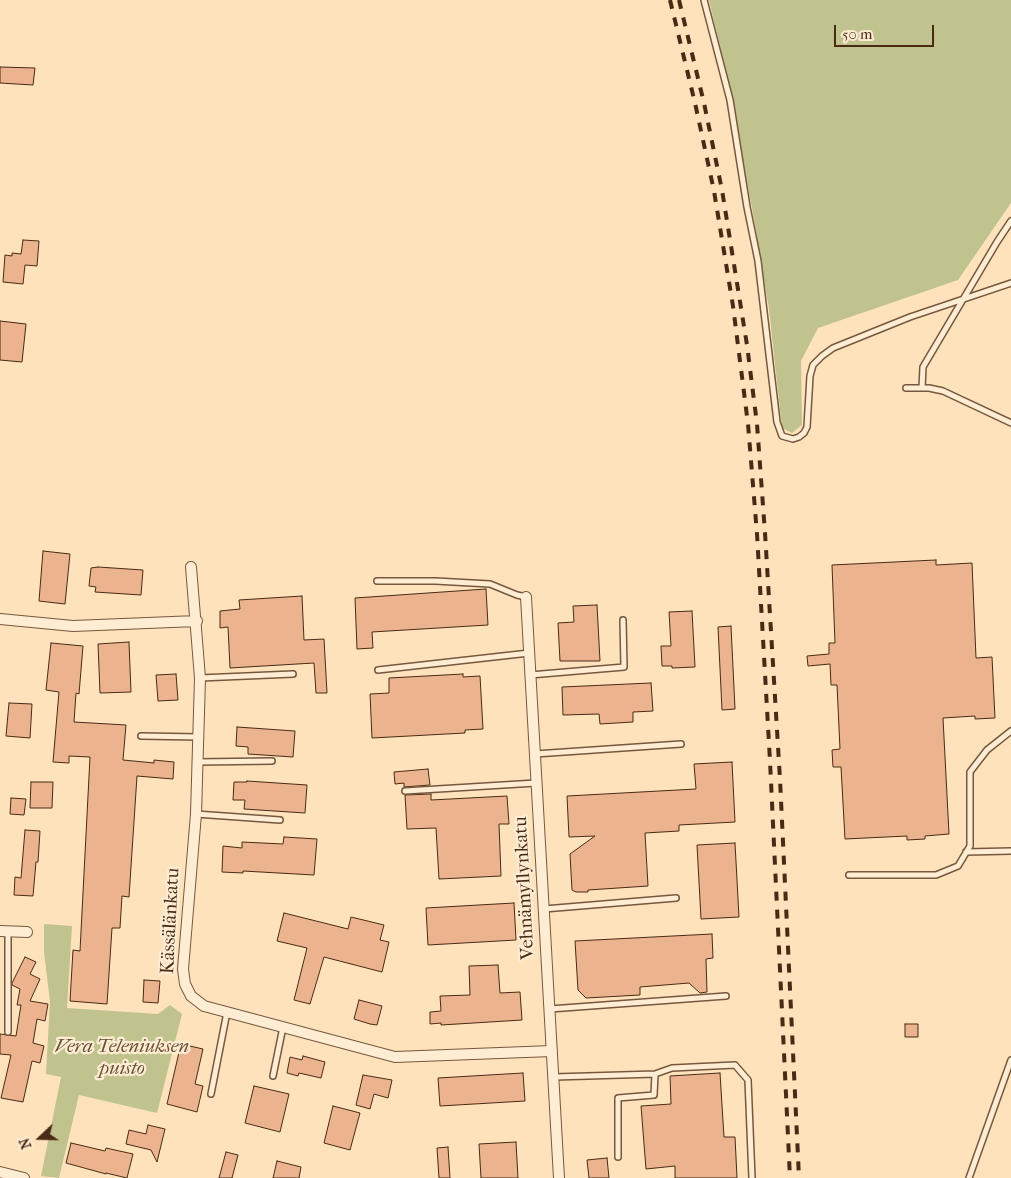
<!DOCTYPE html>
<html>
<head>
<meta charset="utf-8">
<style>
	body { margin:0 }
	#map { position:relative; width:1011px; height:1178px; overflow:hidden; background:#fde2bb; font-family:"IM FELL French Canon",serif }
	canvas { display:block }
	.north { position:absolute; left:15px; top:1113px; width:50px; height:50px; -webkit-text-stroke:4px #feecd3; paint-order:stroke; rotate:249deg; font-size:14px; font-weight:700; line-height:20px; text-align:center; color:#492a15 }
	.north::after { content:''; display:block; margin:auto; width:18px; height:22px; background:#492a15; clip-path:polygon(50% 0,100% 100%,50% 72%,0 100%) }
	.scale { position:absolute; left:834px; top:25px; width:100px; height:22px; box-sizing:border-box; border:2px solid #492a15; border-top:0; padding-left:6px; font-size:15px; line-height:18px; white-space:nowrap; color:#492a15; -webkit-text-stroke:4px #feecd3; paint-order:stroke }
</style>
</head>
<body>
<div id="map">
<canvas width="1011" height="1178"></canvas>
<div class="north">N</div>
<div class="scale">50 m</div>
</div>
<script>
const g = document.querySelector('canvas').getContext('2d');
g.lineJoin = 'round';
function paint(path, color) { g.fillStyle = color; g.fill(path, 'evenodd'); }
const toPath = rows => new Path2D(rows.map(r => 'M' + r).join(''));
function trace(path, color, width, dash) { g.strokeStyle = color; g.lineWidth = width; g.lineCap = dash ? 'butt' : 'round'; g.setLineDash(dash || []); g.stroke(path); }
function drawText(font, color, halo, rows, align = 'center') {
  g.font = font + ' "IM FELL French Canon",serif'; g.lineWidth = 4.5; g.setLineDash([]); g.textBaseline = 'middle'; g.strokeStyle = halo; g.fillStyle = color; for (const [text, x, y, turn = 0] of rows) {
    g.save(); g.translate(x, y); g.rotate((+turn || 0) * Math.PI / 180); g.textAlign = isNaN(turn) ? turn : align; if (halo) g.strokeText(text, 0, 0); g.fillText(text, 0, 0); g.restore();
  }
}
paint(toPath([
	[709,0,1011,0,1011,203,958,280,818,328,801,361,802,425,792,433,782,428,769,309,752,208,722,54],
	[44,924,72,926,67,1008,158,1014,170,1005,182,1014,157,1113,79,1095,59,1178,41,1176,61,1077,46,1074,50,1002,44,952]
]), '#c1c38f');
const building = toPath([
	[0,67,35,68,33,85,0,83,0,67],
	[23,240,39,241,37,266,25,265,23,284,3,282,5,255,12,256,12,253,21,254,23,240],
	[0,321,26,324,22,362,0,360,0,321],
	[43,551,70,554,65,604,39,601,43,551],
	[936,560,936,565,972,563,976,658,992,657,995,718,975,719,975,716,943,718,949,834,925,836,925,839,907,840,907,836,845,839,841,767,833,767,832,750,840,749,837,685,831,685,830,664,808,666,807,656,829,654,829,643,835,643,832,565,936,560],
	[98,567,143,570,141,595,95,592,96,587,89,586,91,568,98,567],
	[486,589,488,625,372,632,373,648,357,649,355,598,486,589],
	[302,596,304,640,324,639,327,693,316,693,314,663,230,668,228,627,220,628,220,611,240,609,239,600,302,596],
	[597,605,600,661,560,661,558,623,574,622,573,606,597,605],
	[692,611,695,667,672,668,672,666,662,666,661,646,671,646,669,612,692,611],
	[731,626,735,709,722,710,718,627,731,626],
	[129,642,131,692,100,693,98,644,129,642],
	[51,643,83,646,79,694,76,693,74,722,126,725,123,760,154,763,154,760,174,762,173,779,137,776,129,897,122,896,120,928,112,928,107,1004,70,1001,73,950,80,951,90,757,69,756,69,763,53,762,59,692,46,690,51,643],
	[176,674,178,700,158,701,156,675,176,674],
	[463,674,463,677,480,676,483,729,465,730,465,733,372,738,370,694,389,693,389,678,463,674],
	[651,683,653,711,633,712,633,722,600,724,599,714,563,715,562,687,651,683],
	[9,703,32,704,30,738,6,736,9,703],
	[237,727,295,731,293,757,248,754,248,747,236,746,237,727],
	[732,762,735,822,679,825,679,831,645,833,648,886,588,890,588,892,576,892,572,890,570,854,595,836,569,837,567,796,696,789,694,764,732,762],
	[428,769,430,785,404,787,404,783,395,784,394,772,428,769],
	[247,781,307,785,305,813,244,809,245,800,233,800,234,782,247,782,247,781],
	[31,782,53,782,52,808,30,808,31,782],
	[431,794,431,800,507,796,509,824,499,824,501,876,439,879,436,828,407,829,405,795,431,794],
	[11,798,26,799,24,815,10,814,11,798],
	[25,830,40,831,38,862,36,862,33,896,14,895,15,877,21,878,25,830],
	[284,837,317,839,314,875,243,871,243,873,222,872,223,846,242,848,242,842,283,844,284,837],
	[735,843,739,917,701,919,697,845,735,843],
	[514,903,516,940,428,945,426,908,514,903],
	[284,913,348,929,351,917,384,925,380,940,389,942,382,972,324,957,310,1004,294,1000,307,948,277,941,284,913],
	[712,934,713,958,706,959,707,992,700,993,689,983,640,987,640,995,586,998,578,990,575,941,712,934],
	[25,957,36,962,30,974,40,979,30,1001,48,1004,45,1021,37,1019,33,1043,44,1046,40,1063,32,1061,23,1102,1,1098,11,1055,0,1054,0,1034,16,1036,21,1005,17,1005,20,989,12,985,12,983,25,957],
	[498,965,500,993,520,992,522,1020,441,1025,441,1023,430,1024,430,1012,441,1011,440,996,470,995,469,966,498,965],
	[144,980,160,981,158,1003,143,1002,144,980],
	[359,1000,382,1006,377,1025,370,1024,354,1019,359,1000],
	[905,1024,918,1024,918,1037,905,1037,905,1024],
	[181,1044,203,1049,195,1084,203,1086,197,1112,167,1104,181,1044],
	[303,1056,325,1062,321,1078,299,1073,298,1076,287,1073,290,1057,302,1060,303,1056],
	[523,1073,525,1101,440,1106,438,1078,523,1073],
	[720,1073,724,1137,735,1137,737,1178,675,1178,675,1166,646,1169,641,1106,671,1104,670,1076,720,1073],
	[363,1075,392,1080,388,1098,374,1094,370,1109,356,1105,363,1075],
	[254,1086,289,1094,280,1132,245,1123,254,1086],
	[333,1106,360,1113,350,1150,324,1143,333,1106],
	[148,1125,165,1129,157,1162,151,1150,126,1144,129,1130,146,1134,148,1125],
	[516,1142,518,1178,481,1178,479,1144,516,1142],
	[71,1143,105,1151,106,1148,133,1154,127,1178,106,1173,106,1174,66,1163,71,1143],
	[448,1147,450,1178,439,1178,437,1148,448,1147],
	[226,1152,238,1155,232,1178,219,1178,226,1152],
	[607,1158,609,1178,589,1178,587,1160,607,1158],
	[277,1161,301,1167,299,1178,273,1178,277,1161]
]);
paint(building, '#ecb38f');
trace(building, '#492a15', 1);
const service = toPath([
	[704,0,730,100,747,207,758,261,777,422,782,436,793,439,799,437,804,433,807,427,810,376,813,365,822,356,833,348,910,317,1011,283],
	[906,388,929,388,943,391,1011,423],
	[922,388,923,367,997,242,1011,221],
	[377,581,435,581,490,584,517,595,526,597],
	[378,670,529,653],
	[530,675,624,667,623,620],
	[200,678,293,674],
	[141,736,199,737],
	[535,754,681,744],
	[198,762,272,761],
	[405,791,536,783],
	[196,814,280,820],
	[966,852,1011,851],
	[849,875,936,875,958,866,970,846,970,772,987,750,1011,731],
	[544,909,676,898],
	[8,931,8,1032],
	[550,1009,726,996],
	[273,1076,283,1027],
	[554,1077,655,1074,672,1068,735,1065,748,1080,752,1178],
	[211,1094,227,1012],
	[618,1157,618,1098,654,1095,655,1074],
	[969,1178,1011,1060]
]);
const minor = toPath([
	[191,567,200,678,196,814,183,969,185,984,191,996,204,1006,395,1057,552,1051],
	[526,597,559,1178],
	[0,619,73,626,197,621],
	[0,931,27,932],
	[0,1172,24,1178]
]);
trace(service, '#76583e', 8);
trace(minor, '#76583e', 12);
trace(service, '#feecd3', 5);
trace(minor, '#feecd3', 10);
trace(toPath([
	[670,0,695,103,714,191,733,306,748,424,757,534,770,761,790,1178],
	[679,0,704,103,722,190,747,345,757,424,765,533,780,779,799,1178]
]), '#492a15', 4, [9, 9]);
drawText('19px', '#492a15', '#feecd3', [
	["Vehnämyllynkatu",525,888,-93],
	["Kässälänkatu",171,921,-87]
]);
drawText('italic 19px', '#675034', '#feecd3', [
	["Vera Teleniuksen",122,1047],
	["puisto",122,1069]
]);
</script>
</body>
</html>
